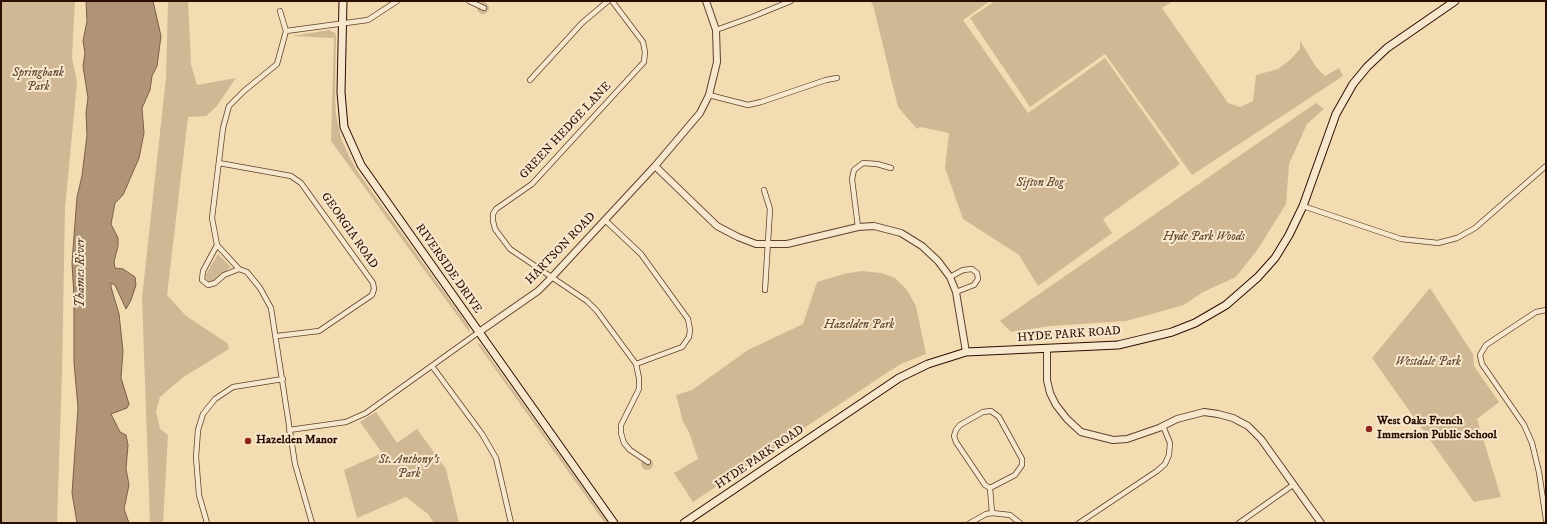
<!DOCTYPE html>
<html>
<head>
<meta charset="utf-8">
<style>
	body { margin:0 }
	#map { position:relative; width:1547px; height:524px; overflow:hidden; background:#f3dbb2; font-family:"IM FELL DW Pica",serif }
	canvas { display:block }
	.frame { position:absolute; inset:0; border:2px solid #2b0d02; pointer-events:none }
</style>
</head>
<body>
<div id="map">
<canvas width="1547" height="524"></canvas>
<div class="frame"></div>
</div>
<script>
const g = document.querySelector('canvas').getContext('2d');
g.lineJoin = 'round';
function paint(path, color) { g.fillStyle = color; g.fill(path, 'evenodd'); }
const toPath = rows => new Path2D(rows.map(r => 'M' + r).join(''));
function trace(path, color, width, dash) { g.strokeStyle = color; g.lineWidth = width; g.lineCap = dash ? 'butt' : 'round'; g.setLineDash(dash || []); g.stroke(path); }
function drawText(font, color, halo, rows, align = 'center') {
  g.font = font + ' "IM FELL DW Pica",serif'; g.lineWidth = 4; g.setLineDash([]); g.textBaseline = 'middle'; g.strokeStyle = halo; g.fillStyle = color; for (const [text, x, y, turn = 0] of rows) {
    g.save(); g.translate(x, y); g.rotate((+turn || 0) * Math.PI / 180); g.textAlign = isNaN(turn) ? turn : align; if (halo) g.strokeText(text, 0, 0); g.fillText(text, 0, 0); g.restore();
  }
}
paint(toPath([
	[1,1,75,1,72,57,77,82,65,208,62,373,57,523,1,523],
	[168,1,188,1,191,64,197,85,236,78,216,107,206,116,188,117,167,295,186,316,227,343,229,349,182,378,160,397,156,411,160,429,168,435,163,523,150,523,142,298,166,77],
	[870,1,990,1,963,20,1028,113,1105,58,1180,164,1103,219,1112,233,1038,286,1019,255,963,219,945,168,949,133,920,127,917,129,898,107,873,5],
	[995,1,1173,1,1162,8,1228,103,1240,107,1253,101,1256,75,1278,69,1290,60,1300,49,1300,41,1316,67,1325,76,1339,68,1343,76,1192,175,1105,54,1030,107,970,18],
	'477 8a6 6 0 1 1 12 0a6 6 0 1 1-12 0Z',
	[329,30,335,33,336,37,335,97,336,115,341,138,348,154,357,171,469,327,470,333,331,141,334,38,292,36],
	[1316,103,1324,109,1307,124,1289,164,1286,204,1258,249,1236,277,1203,292,1184,305,1126,321,1050,326,1011,332,1000,321],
	[218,254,231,267,213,281,209,281,206,279,206,274],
	[861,271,881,273,895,278,907,290,916,306,926,354,901,364,885,374,693,502,674,473,698,459,689,432,683,422,676,395,692,390,748,350,803,324,817,282,844,274],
	[1430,288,1473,354,1474,366,1499,402,1477,419,1501,497,1474,502,1372,358],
	[476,342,481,345,608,523,605,523],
	[376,412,397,443,417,429,446,469,459,523,434,523,428,514,406,497,357,518,344,470,382,453,360,422],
	'641 464a6 6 0 1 1 12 0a6 6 0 1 1-12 0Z'
]), '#d1b894');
const water = toPath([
	[86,1,153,1,161,36,157,66,152,76,150,90,142,108,144,133,139,158,123,195,115,203,111,224,118,238,118,246,114,262,115,268,123,269,135,277,136,285,131,300,126,309,115,285,111,283,111,287,119,314,123,351,121,378,129,404,127,408,111,414,120,432,126,435,128,445,126,469,129,485,124,509,129,523,77,523,72,493,78,408,74,362,74,297,72,263,77,197,82,176,87,135,86,113,88,98,83,66,85,53,83,41,87,21,86,1]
]);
paint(water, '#af9576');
trace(water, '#7a5f48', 1);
const minor = toPath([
	[469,1,484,8],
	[612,1,643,42,645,52,644,62,532,184,496,209,493,214,493,221,495,229,510,249,587,301,597,311,636,364,639,378,639,389,621,425,621,433,624,443,630,450,648,462],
	[280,11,286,31],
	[716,30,752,17,791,1],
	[530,80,582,23,608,1],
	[709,95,748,105,761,102,826,80,837,78],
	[219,163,291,176,301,183,373,283,374,289,372,295,319,331,277,336],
	[764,190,770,209,765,290],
	[1303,206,1401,239,1438,243,1457,238,1475,228,1546,166],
	[605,220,641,254,688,319,690,330,689,337,682,347,636,364],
	[858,227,852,179,854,170,863,163,877,164,891,168],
	[217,245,203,271,202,280,208,285,215,283,224,275,239,269],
	[950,277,963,270,972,269,977,273,978,279,974,285,956,292],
	[1546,310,1536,312,1486,345,1480,355,1482,364,1524,425,1532,443,1539,472,1546,520],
	[432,366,482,434,496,458,511,523],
	[289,430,346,422,366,413,479,332],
	[990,488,1015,475,1022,465,1022,459,999,417,991,411,983,412,960,425,956,430,954,436,956,442,985,485,990,488,992,513],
	[207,523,199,495,196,457,198,430,203,414,215,399,233,387,283,379],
	[312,523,295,464,271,308,260,288,247,272,239,269,217,245,212,218,223,128,229,106,244,91,277,64,286,31,368,20,397,1],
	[970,523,986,514,992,513,1010,515,1020,523],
	[1079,523,1157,471,1165,464,1169,455,1170,443,1163,426],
	[1239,523,1293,485]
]);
const tertiary = toPath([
	[655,166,717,226,738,237,756,244,787,244,858,227,874,226,901,233,922,246,938,261,950,277,956,292,966,352],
	[479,332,538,291,552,277,655,166,700,113,709,95,717,62,716,30,706,1],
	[1047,348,1047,380,1050,393,1056,405,1067,419,1081,432,1113,440,1127,439,1159,428,1177,419,1204,412,1218,414,1233,418,1248,426,1261,439,1321,523]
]);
const secondary = toPath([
	[343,1,341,92,344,127,361,165,614,523],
	[684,523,899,378,928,364,966,352,1118,345,1172,332,1195,323,1226,305,1258,277,1275,258,1289,235,1303,206,1336,114,1353,84,1367,67,1387,48,1455,1]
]);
trace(minor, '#5d402e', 6);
trace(tertiary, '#5d402e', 8);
trace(secondary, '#2b0d02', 9);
trace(minor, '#f7e8cd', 4.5);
trace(tertiary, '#f7e8cd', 6);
trace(secondary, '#f7e8cd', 7);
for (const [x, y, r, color] of [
	[1369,429,4,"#8f2418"],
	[248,441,4,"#8f2418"]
]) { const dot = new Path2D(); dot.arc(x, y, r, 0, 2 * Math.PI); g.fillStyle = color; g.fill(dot); trace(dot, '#f7e8cd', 1.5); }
drawText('italic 12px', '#654935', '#f7e8cd', [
	["Springbank",38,74],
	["Park",38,88],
	["Sifton Bog",1040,184],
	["Hyde Park Woods",1204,238],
	["Hazelden Park",859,326],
	["Westdale Park",1428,363],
	["St. Anthony's",409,461],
	["Park",409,475]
]);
drawText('12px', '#2b0d02', '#f7e8cd', [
	["GREEN HEDGE LANE",566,131,-47],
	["GEORGIA ROAD",349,231,55],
	["HARTSON ROAD",561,249,-46],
	["RIVERSIDE DRIVE",448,269,55],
	["HYDE PARK ROAD",1069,335,-4],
	["HYDE PARK ROAD",760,458,-34]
]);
drawText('bold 12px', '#2b0d02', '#f7e8cd', [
	["West Oaks French",1377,422],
	["Immersion Public School",1377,436],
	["Hazelden Manor",256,441]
], 'left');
drawText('italic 13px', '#664a36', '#f7e8cd', [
	["Thames River",81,273,-90]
]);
</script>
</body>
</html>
